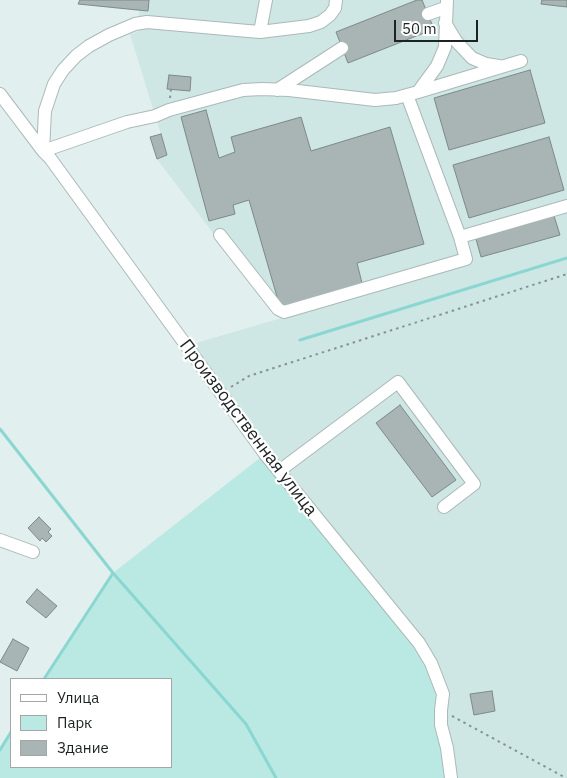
<!DOCTYPE html>
<html>
<head>
<meta charset="utf-8">
<style>
	body { margin:0 }
	#map { position:relative; width:567px; height:778px; overflow:hidden; background:#e1efee; font-family:"IBM Plex Sans",sans-serif }
	canvas { display:block }
	.legend { position:absolute; left:10px; top:678px; width:162px; height:90px; box-sizing:border-box; background:#fff; border:1px solid #a5a7a7; margin:0; padding:6px 9px; list-style:none; font-size:15px; color:#1d2222 }
	.legend li { display:flex; align-items:center; gap:10px; height:25px }
	.legend b { width:25px; border:1px solid #a5a7a7 }
	.scale { position:absolute; left:394px; top:20px; width:84px; height:22px; box-sizing:border-box; border:2px solid #1d2222; border-top:0; padding-left:6px; font-size:15px; line-height:18px; white-space:nowrap; color:#1d2222; -webkit-text-stroke:4px #fff; paint-order:stroke }
</style>
</head>
<body>
<div id="map">
<canvas width="567" height="778"></canvas>
<ul class="legend">
<li><b style="height:6px;background:#fff"></b>Улица</li>
<li><b style="height:14px;background:#bae8e3"></b>Парк</li>
<li><b style="height:14px;background:#a8b5b4"></b>Здание</li>
</ul>
<div class="scale">50 m</div>
</div>
<script>
const g = document.querySelector('canvas').getContext('2d');
g.lineJoin = 'round';
function paint(path, color) { g.fillStyle = color; g.fill(path, 'evenodd'); }
const toPath = rows => new Path2D(rows.map(r => 'M' + r).join(''));
function trace(path, color, width, dash) { g.strokeStyle = color; g.lineWidth = width; g.lineCap = dash ? 'butt' : 'round'; g.setLineDash(dash || []); g.stroke(path); }
function drawText(font, color, halo, rows, align = 'center') {
  g.font = font + ' "IBM Plex Sans",sans-serif'; g.lineWidth = 4.5; g.setLineDash([]); g.textBaseline = 'middle'; g.strokeStyle = halo; g.fillStyle = color; for (const [text, x, y, turn = 0] of rows) {
    g.save(); g.translate(x, y); g.rotate((+turn || 0) * Math.PI / 180); g.textAlign = isNaN(turn) ? turn : align; if (halo) g.strokeText(text, 0, 0); g.fillText(text, 0, 0); g.restore();
  }
}
paint(toPath([
	[79,0,567,0,567,778,451,778,441,725,186,346,285,317,281,316,210,229,157,159,167,154,130,34,138,32,139,11,78,4]
]), '#cee6e4');
paint(toPath([
	[265,454,434,671,451,778,0,778,0,750,11,732,11,767,171,767,171,679,44,679,113,573]
]), '#bae8e3');
trace(toPath([
	[300,340,567,258],
	[0,429,113,573],
	[44,679,113,573,246,724,276,778],
	[0,750,11,732]
]), '#8ad7d1', 3);
const building = toPath([
	[80,0,149,0,148,11,78,4,80,0],
	[417,0,422,0,434,29,348,63,336,32,417,0],
	[542,0,567,0,567,7,541,4,542,0],
	[530,70,545,123,449,150,434,98,530,70],
	[169,75,191,77,190,91,167,89,169,75],
	[206,110,219,158,235,152,231,137,301,117,311,151,390,127,424,244,357,263,362,283,280,307,249,200,233,205,235,214,209,221,181,117,206,110],
	[161,134,167,155,157,159,150,137,161,134],
	[549,137,564,190,469,218,453,165,549,137],
	[554,216,560,235,481,257,476,239,554,216],
	[400,405,456,480,432,497,376,423,400,405],
	[39,517,51,529,48,532,52,536,46,542,42,538,40,541,28,528,39,517],
	[37,589,57,606,46,618,26,602,37,589],
	[13,639,29,648,17,671,0,662,13,639],
	[492,691,495,711,474,715,470,694,492,691]
]);
paint(building, '#a8b5b4');
trace(building, '#7d8a89', 1);
const minor = toPath([
	[336,0,335,8,330,15,321,22,309,26,260,32,248,31,147,22,135,24,109,35,89,46,76,56,63,70,54,84,45,111,43,151,127,122,155,116,169,110,243,90,262,89,289,90,375,100,396,98,418,92,437,66,445,47,447,0],
	[428,14,445,8],
	[445,23,456,41,472,58,486,64,499,66],
	[260,32,266,0],
	[277,90,342,48],
	[418,92,521,61],
	[0,94,43,151,50,158,265,454,419,643,431,663,443,694,441,710,441,725,447,748,451,778],
	[220,235,278,309,284,312,466,259,460,237,407,95],
	[460,237,567,206],
	[279,471,398,382,474,484,444,507],
	[0,540,33,552]
]);
trace(minor, '#abb9b7', 14);
trace(toPath([
	[170,98,171,89],
	[231,387,249,376,567,274],
	[452,716,566,778]
]), '#889292', 2, [2.5, 4]);
trace(minor, '#fff', 12);
drawText('18px', '#1d2222', '#fff', [
	["Производственная улица",248,428,53]
]);
</script>
</body>
</html>
